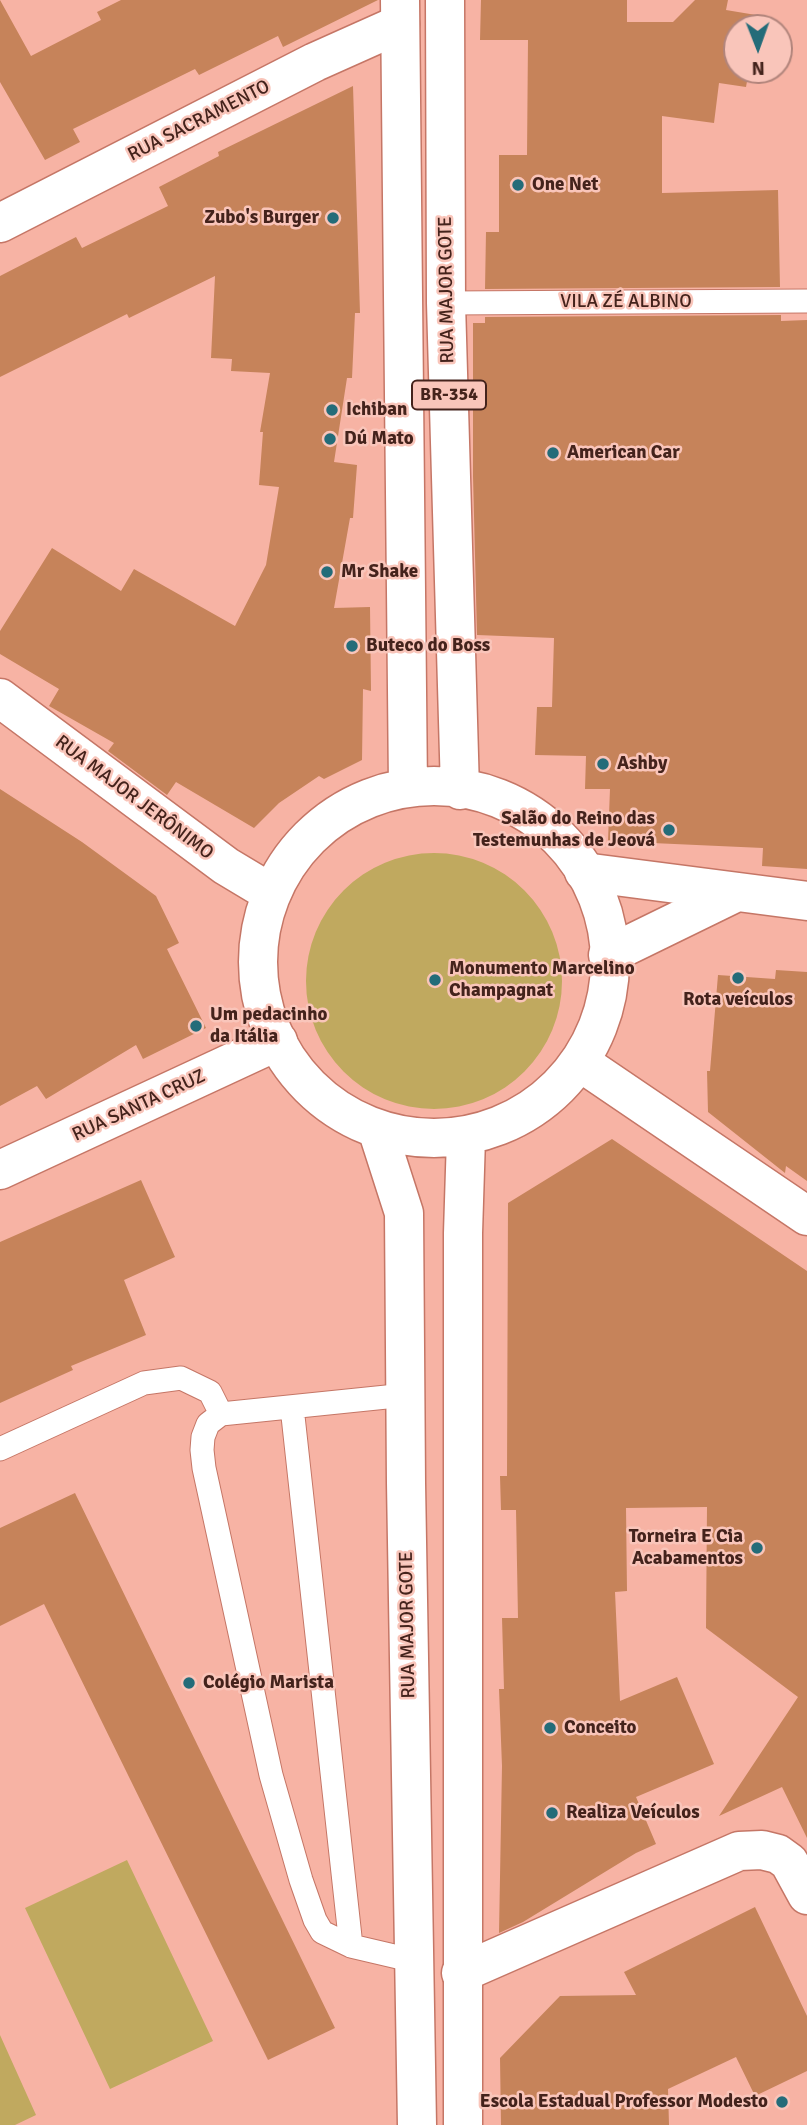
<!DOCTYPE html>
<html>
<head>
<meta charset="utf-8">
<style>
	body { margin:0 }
	#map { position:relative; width:807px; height:2125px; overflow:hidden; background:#f7b3a4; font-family:Signika,sans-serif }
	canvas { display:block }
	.north { position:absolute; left:723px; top:14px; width:70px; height:70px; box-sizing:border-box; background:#f9c5ba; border:2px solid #b1847b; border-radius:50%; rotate:179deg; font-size:19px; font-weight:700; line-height:28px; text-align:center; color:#44231c }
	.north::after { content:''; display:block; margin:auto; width:24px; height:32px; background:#246c79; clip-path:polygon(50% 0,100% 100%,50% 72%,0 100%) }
</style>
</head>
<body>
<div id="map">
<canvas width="807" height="2125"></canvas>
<div class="north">N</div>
</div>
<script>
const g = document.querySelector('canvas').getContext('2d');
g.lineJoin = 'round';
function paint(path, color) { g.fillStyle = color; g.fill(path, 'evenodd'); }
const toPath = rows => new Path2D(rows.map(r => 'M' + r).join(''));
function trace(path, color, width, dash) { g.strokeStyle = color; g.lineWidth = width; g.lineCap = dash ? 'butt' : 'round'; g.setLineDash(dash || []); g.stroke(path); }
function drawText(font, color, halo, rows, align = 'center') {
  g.font = font + ' Signika,sans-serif'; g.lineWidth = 5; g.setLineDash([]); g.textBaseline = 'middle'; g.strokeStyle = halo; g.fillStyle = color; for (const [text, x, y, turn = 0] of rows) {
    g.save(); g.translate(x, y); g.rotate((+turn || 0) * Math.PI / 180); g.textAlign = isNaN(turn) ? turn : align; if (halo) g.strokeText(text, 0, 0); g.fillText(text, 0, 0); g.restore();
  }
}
paint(toPath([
	'306 981a128 128 0 1 1 256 0a128 128 0 1 1-256 0Z',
	[127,1860,213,2041,110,2089,25,1908],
	[0,2035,36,2115,15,2125,0,2125]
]), '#c0a95f');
paint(toPath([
	[0,0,31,56,101,20,97,12,121,0,378,0,283,47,278,36,199,75,195,69,73,129,80,142,45,160,0,82],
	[481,0,627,0,627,22,673,22,695,0,728,0,726,10,756,15,754,28,737,28,737,70,749,70,746,87,719,83,714,123,662,116,662,193,778,190,780,287,485,289,486,232,499,232,499,155,527,155,528,40,480,40],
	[353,86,360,313,355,313,352,378,347,378,334,462,357,465,353,518,350,518,334,608,370,607,371,691,363,689,362,760,324,779,319,776,279,803,254,828,176,782,167,795,108,751,114,743,49,706,59,689,0,654,0,631,52,548,121,591,134,569,235,626,266,565,279,487,259,485,263,432,260,432,270,373,231,371,232,359,211,358,215,276,129,318,127,314,0,377,0,276,76,237,82,248,168,206,159,187,219,156,218,152],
	[781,315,781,321,807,320,807,869,762,866,763,848,608,841,610,789,585,789,586,756,535,755,537,707,552,707,554,638,477,635,473,476,473,323,485,323,485,317],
	[0,789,82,842,156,896,179,943,167,949,206,1028,143,1059,136,1045,46,1099,37,1086,0,1106],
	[776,970,807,972,807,1181,786,1166,785,1173,708,1112,707,1071,710,1071,718,975,775,979],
	[612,1139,807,1271,807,1838,782,1787,719,1816,798,1697,706,1628,707,1507,626,1508,627,1591,615,1592,620,1701,677,1677,714,1764,636,1797,656,1844,636,1853,523,1922,499,1933,502,1766,499,1689,504,1689,502,1618,518,1618,516,1510,501,1510,500,1476,507,1476,508,1203],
	[141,1180,175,1257,124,1280,146,1335,71,1366,73,1370,0,1403,0,1242],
	[75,1493,335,2028,268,2060,44,1604,0,1626,0,1528],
	[755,1907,807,2016,807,2071,755,2096,736,2057,668,2089,669,2125,501,2125,500,2058,560,1996,636,1995,624,1972]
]), '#c6835a');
const service = toPath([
	[446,303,807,301],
	[406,1395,221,1414,208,1424,203,1437,202,1450,204,1468,271,1775,301,1880,315,1920,322,1932,351,1946,415,1961],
	[292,1407,351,1946],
	[0,1449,144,1383,181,1378,210,1392,221,1414]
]);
const minor = toPath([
	[0,223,315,62,400,24],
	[0,698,226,866,271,893],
	[584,872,807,901],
	[608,955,737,892],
	[0,1170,278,1041],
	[461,1973,739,1851,762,1850,778,1854,789,1862,807,1895]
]);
const tertiary = toPath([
	[580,1062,807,1216]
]);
const primary = toPath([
	[400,0,408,788],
	[445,0,446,303,460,790],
	'258 962a176 176 0 1 1 352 0a176 176 0 1 1-352 0Z',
	[377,1129,404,1213,406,1483,417,2125],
	[463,2125,463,1233,466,1138]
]);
trace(service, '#c57666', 25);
trace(minor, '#c57666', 41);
trace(tertiary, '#c57666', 41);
trace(primary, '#c57666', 41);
trace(service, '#fff', 23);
trace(minor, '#fff', 38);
trace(tertiary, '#fff', 38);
trace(primary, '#fff', 38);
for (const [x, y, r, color] of [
	[518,185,7,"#246c79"],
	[333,218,7,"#246c79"],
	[332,410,7,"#246c79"],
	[330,439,7,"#246c79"],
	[553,453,7,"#246c79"],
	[327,572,7,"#246c79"],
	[352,646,7,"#246c79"],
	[603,764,7,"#246c79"],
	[669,830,7,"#246c79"],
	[738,978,7,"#246c79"],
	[435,980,7,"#246c79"],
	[196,1026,7,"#246c79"],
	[757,1548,7,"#246c79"],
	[189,1683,7,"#246c79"],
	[550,1728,7,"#246c79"],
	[552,1813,7,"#246c79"],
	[782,2102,7,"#246c79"]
]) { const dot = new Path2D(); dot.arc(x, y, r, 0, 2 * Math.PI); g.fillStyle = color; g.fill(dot); trace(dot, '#f9c5ba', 2.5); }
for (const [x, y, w] of [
	[449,395,74]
]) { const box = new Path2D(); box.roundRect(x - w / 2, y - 14.5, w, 29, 5); g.fillStyle = '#f9c5ba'; g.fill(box); trace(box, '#44231c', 2); }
drawText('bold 18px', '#44231c', null, [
	["BR-354",449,395]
]);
drawText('19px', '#44231c', '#f9c5ba', [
	["RUA SACRAMENTO",199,121,-27],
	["RUA MAJOR GOTE",447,290,-91],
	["VILA ZÉ ALBINO",626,302],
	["RUA MAJOR JERÔNIMO",134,798,37],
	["RUA SANTA CRUZ",139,1106,-25],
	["RUA MAJOR GOTE",408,1625,-91]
]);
drawText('bold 19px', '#44231c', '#f9c5ba', [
	["One Net",532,185],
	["Zubo's Burger",319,218,"right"],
	["Ichiban",346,410],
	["Dú Mato",344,439],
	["American Car",567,453],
	["Mr Shake",341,572],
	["Buteco do Boss",366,646],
	["Ashby",617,764],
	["Salão do Reino das",655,819,"right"],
	["Testemunhas de Jeová",655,841,"right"],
	["Monumento Marcelino",449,969],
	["Champagnat",449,991],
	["Rota veículos",738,1000,"center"],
	["Um pedacinho",210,1015],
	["da Itália",210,1037],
	["Torneira E Cia",743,1537,"right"],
	["Acabamentos",743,1559,"right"],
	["Colégio Marista",203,1683],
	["Conceito",564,1728],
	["Realiza Veículos",566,1813],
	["Escola Estadual Professor Modesto",768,2102,"right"]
], 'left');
</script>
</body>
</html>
